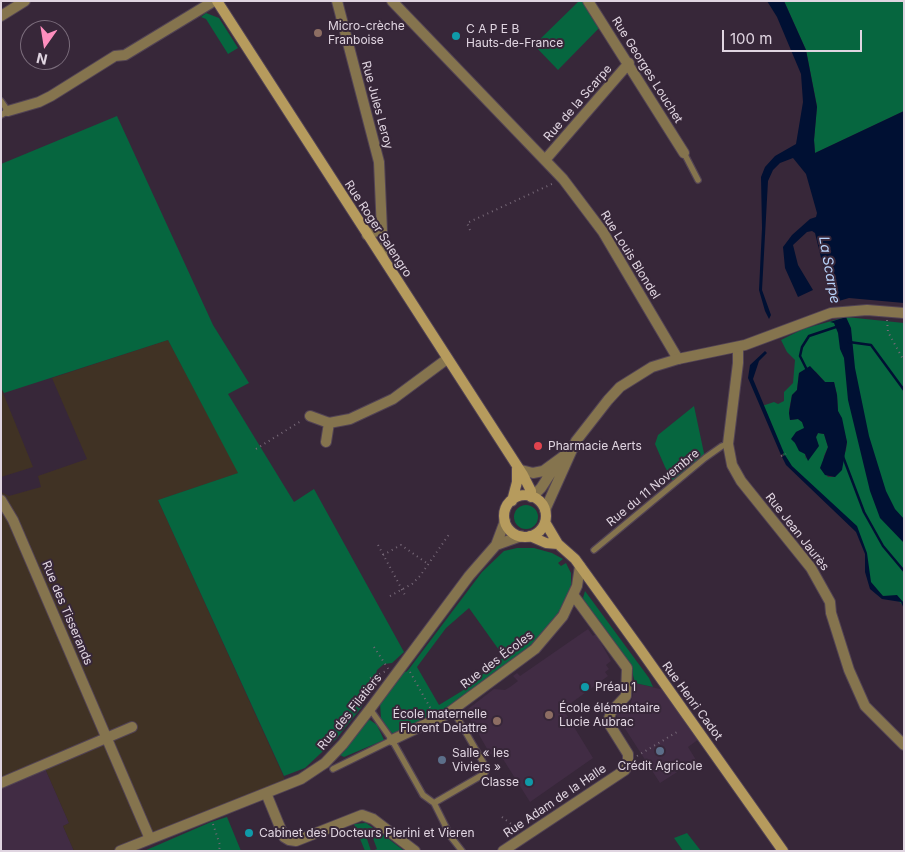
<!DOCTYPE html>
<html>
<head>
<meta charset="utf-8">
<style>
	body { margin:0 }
	#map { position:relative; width:905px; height:852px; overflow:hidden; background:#372739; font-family:Inter,sans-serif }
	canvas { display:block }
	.frame { position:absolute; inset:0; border:2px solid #e0d5e1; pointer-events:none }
	.north { position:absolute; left:20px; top:20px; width:50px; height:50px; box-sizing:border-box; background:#372739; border:1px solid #7b6d7c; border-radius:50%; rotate:193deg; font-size:14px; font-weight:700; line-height:20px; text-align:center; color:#e0d5e1 }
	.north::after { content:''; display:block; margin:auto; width:18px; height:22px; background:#fe8ebe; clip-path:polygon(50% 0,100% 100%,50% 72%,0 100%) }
	.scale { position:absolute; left:722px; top:30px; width:140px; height:22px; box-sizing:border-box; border:2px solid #e0d5e1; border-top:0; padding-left:6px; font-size:15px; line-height:18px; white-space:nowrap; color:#e0d5e1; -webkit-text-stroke:4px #372739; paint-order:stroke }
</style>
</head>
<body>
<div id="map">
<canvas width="905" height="852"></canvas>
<div class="frame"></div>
<div class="north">N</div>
<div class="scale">100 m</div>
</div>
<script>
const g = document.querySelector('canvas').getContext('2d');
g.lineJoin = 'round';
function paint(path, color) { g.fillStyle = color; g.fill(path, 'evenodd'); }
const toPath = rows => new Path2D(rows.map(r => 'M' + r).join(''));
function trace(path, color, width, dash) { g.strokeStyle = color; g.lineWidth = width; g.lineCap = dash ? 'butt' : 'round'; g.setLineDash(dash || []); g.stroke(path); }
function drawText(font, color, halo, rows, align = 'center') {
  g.font = font + ' Inter,sans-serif'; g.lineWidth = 4; g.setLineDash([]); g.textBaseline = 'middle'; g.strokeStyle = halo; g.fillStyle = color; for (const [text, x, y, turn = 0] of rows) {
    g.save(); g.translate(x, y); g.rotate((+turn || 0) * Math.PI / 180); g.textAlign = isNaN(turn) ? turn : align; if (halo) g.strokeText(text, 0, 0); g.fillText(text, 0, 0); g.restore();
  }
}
paint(toPath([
	[588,629,593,636,596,634,611,661,606,665,609,669,605,672,608,676,563,709,593,758,530,802,503,759,490,754,469,717,468,709,494,689,505,690,510,687,518,681,513,676,517,673,520,676],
	[635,683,664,690,699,739,688,747,696,760,660,783,615,713,631,703],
	[44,766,69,823,63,826,74,851,1,851,1,783]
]), '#412c44');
paint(toPath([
	[168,340,239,473,158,500,287,784,120,851,74,851,63,826,69,823,44,766,1,783,1,492,9,496,41,487,38,476,87,459,52,378],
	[1,388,33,467,1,477]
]), '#403224');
paint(toPath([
	[579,1,588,1,603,24,558,70,534,45],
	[784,1,904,1,904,111,815,153,814,140,817,106,806,50],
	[206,13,219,18,238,48,228,54,206,19,201,17],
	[117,116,213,325,249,383,228,394,294,502,314,489,404,652,392,663,384,664,377,670,372,688,361,708,336,739,305,768,284,776,158,500,238,473,168,340,4,393,1,388,1,164],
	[846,317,904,323,904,606,895,598,879,595,868,580,866,556,857,530,788,465,762,406,774,402,778,404,784,401,784,392,793,383,795,360,787,352,781,340,803,329],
	[808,368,816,372,825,382,834,382,837,395,838,411,847,442,846,450,835,477,828,477,822,470,824,456,828,447,824,434,818,433,806,459,805,454,795,443,796,432,805,428,802,422,798,419,790,420,789,410,792,395,797,390,799,373],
	[694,406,705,458,674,483,665,467,655,444,658,435],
	'514 517a12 12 0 1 1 24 0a12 12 0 1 1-24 0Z',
	[517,548,534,548,552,553,563,559,558,563,561,566,566,563,571,573,571,584,570,593,561,609,540,637,523,652,444,710,393,734,389,730,381,718,380,703,403,671,406,672,409,669,482,572,504,551],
	[469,608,504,657,462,691,439,705,417,667,446,628],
	[585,591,649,678,653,687,635,683,631,667,586,604,583,598],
	[370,720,377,725,384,740,344,757,340,755,366,721],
	[227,817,241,851,144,851,211,822],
	[366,823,386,837,403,850,372,851,377,849,371,833,366,836,371,851,365,851,354,824],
	[687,833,701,851,683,851,674,838]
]), '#06663f');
paint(toPath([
	[767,1,784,1,806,50,817,107,814,140,815,153,904,111,904,303,849,298,832,303,815,233,812,231,807,232,793,245,798,265,813,290,798,297,785,268,783,247,792,235,810,219,816,217,817,213,806,174,793,158,780,163,773,170,768,181,762,290,771,315,769,319,765,311,759,290,762,228,761,177,765,167,775,156,796,144,803,102,801,74,777,17],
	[846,317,851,328,855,368,869,436,886,491,895,509,904,519,904,543,880,518,870,491,848,400,844,358,840,349,838,333,834,323,830,322],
	[765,351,767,353,759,361,753,379,784,453,781,455,748,378,750,365],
	[810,366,825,382,834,382,837,395,838,411,842,418,847,442,842,470,835,477,825,475,820,468,828,447,824,434,818,433,816,437,819,446,808,461,805,454,799,451,795,443,791,439,796,432,804,428,802,422,798,419,790,420,789,413,792,395,797,390,799,373],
	[785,455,792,466,857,526,867,553,871,582,883,596,897,595,904,603,904,609,901,602,882,599,870,589,865,572,865,554,856,532,786,465,782,457]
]), '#001033');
trace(toPath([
	[849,342,871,345,904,390],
	[807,370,800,356,802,347,809,336,839,326],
	[842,454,864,512,883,546,904,571]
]), '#001033', 2.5);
const service = toPath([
	[1,101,8,111,1,115],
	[684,153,698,180],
	[382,231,385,258],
	[594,550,705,458,722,446,728,444],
	[370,709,392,740,423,795,434,803,451,837,462,851],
	[333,769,392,740],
	[434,803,484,774,487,769,458,719,455,708]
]);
const minor = toPath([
	[337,1,379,162,382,231,372,232,367,235],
	[392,1,563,179,603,232,678,359],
	[588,1,684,153],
	[1,16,25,1],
	[8,111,39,102,51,96,115,56,125,55,214,1],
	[545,160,629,63],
	[738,347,738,363,728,444,732,465,741,481,811,568,830,602,831,613,849,670,865,706,904,745],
	[310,416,329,423],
	[326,442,329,423,350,419,393,399,447,359],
	[1,500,13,520,150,839],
	[496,545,521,536],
	[392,740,447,714,535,649,563,616,577,586,580,566],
	[1,783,132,727],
	[266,793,284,837,289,840,296,841,362,815,373,819,415,851],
	[120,851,301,779,325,763,343,744,370,709,469,576,496,545,505,521],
	[503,851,625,770,628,765,628,754,608,722,611,712,626,696,627,668,574,596]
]);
const tertiary = toPath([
	[517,469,533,473,543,471,569,452],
	[532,497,541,488,558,462],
	[545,510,576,441,608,400,620,387,652,367,678,359,745,345,831,313,867,310,904,313]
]);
const secondary = toPath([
	[217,1,523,475,531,491,531,497],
	'504 516a21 21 0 1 1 42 0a21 21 0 1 1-42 0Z',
	[512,501,517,482,517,469],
	[545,522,558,544,575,559,640,649,783,851],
	[530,536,546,543,558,544]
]);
trace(service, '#524354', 8);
trace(minor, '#524354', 12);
trace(tertiary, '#524354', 12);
trace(secondary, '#524354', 12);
trace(toPath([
	[470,230,467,223,554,183],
	[887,320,888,332,904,361],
	[256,449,301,421],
	[781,456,786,454],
	[378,545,406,597],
	[383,555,401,545,428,564],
	[390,596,412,584,420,576,450,533],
	[374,647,389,670],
	[410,672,432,711],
	[370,678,386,671],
	[637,756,677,732],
	[502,817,518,829],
	[213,824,220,845,219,851]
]), '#776978', 2, [1, 4]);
trace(service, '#85744e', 5.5);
trace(minor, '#85744e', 10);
trace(tertiary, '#85744e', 10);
trace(secondary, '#b69b5d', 10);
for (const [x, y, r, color] of [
	[318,33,5,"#8d6e63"],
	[456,36,5,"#0f9aa8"],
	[538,446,5,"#e0444e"],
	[585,687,5,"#0f9aa8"],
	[549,715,5,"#8d6e63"],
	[497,721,5,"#8d6e63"],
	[660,751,5,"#5c6f8a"],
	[442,760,5,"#5c6f8a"],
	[529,782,5,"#0f9aa8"],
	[249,833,5,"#0f9aa8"]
]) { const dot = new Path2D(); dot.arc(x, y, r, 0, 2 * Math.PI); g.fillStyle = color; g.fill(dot); trace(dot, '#372739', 2); }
drawText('12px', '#e0d5e1', '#372739', [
	["Micro-crèche",328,26],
	["Franboise",328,40],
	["C A P E B",466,29],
	["Hauts-de-France",466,43],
	["Pharmacie Aerts",548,446],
	["Préau 1",595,687],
	["École élémentaire",559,708],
	["Lucie Aubrac",559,722],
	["École maternelle",487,714,"right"],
	["Florent Delattre",487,728,"right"],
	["Salle « les",452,753],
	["Viviers »",452,767],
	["Crédit Agricole",660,766,"center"],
	["Classe",519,782,"right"],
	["Cabinet des Docteurs Pierini et Vieren",259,833]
], 'left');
drawText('12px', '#e0d5e1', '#372739', [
	["Rue Georges Louchet",647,70,58],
	["Rue de la Scarpe",578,103,-49],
	["Rue Jules Leroy",377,105,75],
	["Rue Roger Salengro",378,229,57],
	["Rue Louis Blondel",630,255,58],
	["Rue du 11 Novembre",653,488,-39],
	["Rue Jean Jaurès",797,532,52],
	["Rue des Tisserands",67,613,67],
	["Rue des Écoles",497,660,-37],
	["Rue Henri Cadot",692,701,54],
	["Rue des Filatiers",350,712,-51],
	["Rue Adam de la Halle",555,801,-34]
]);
drawText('italic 14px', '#b8d4fc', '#372739', [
	["La Scarpe",829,270,80]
]);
</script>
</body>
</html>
